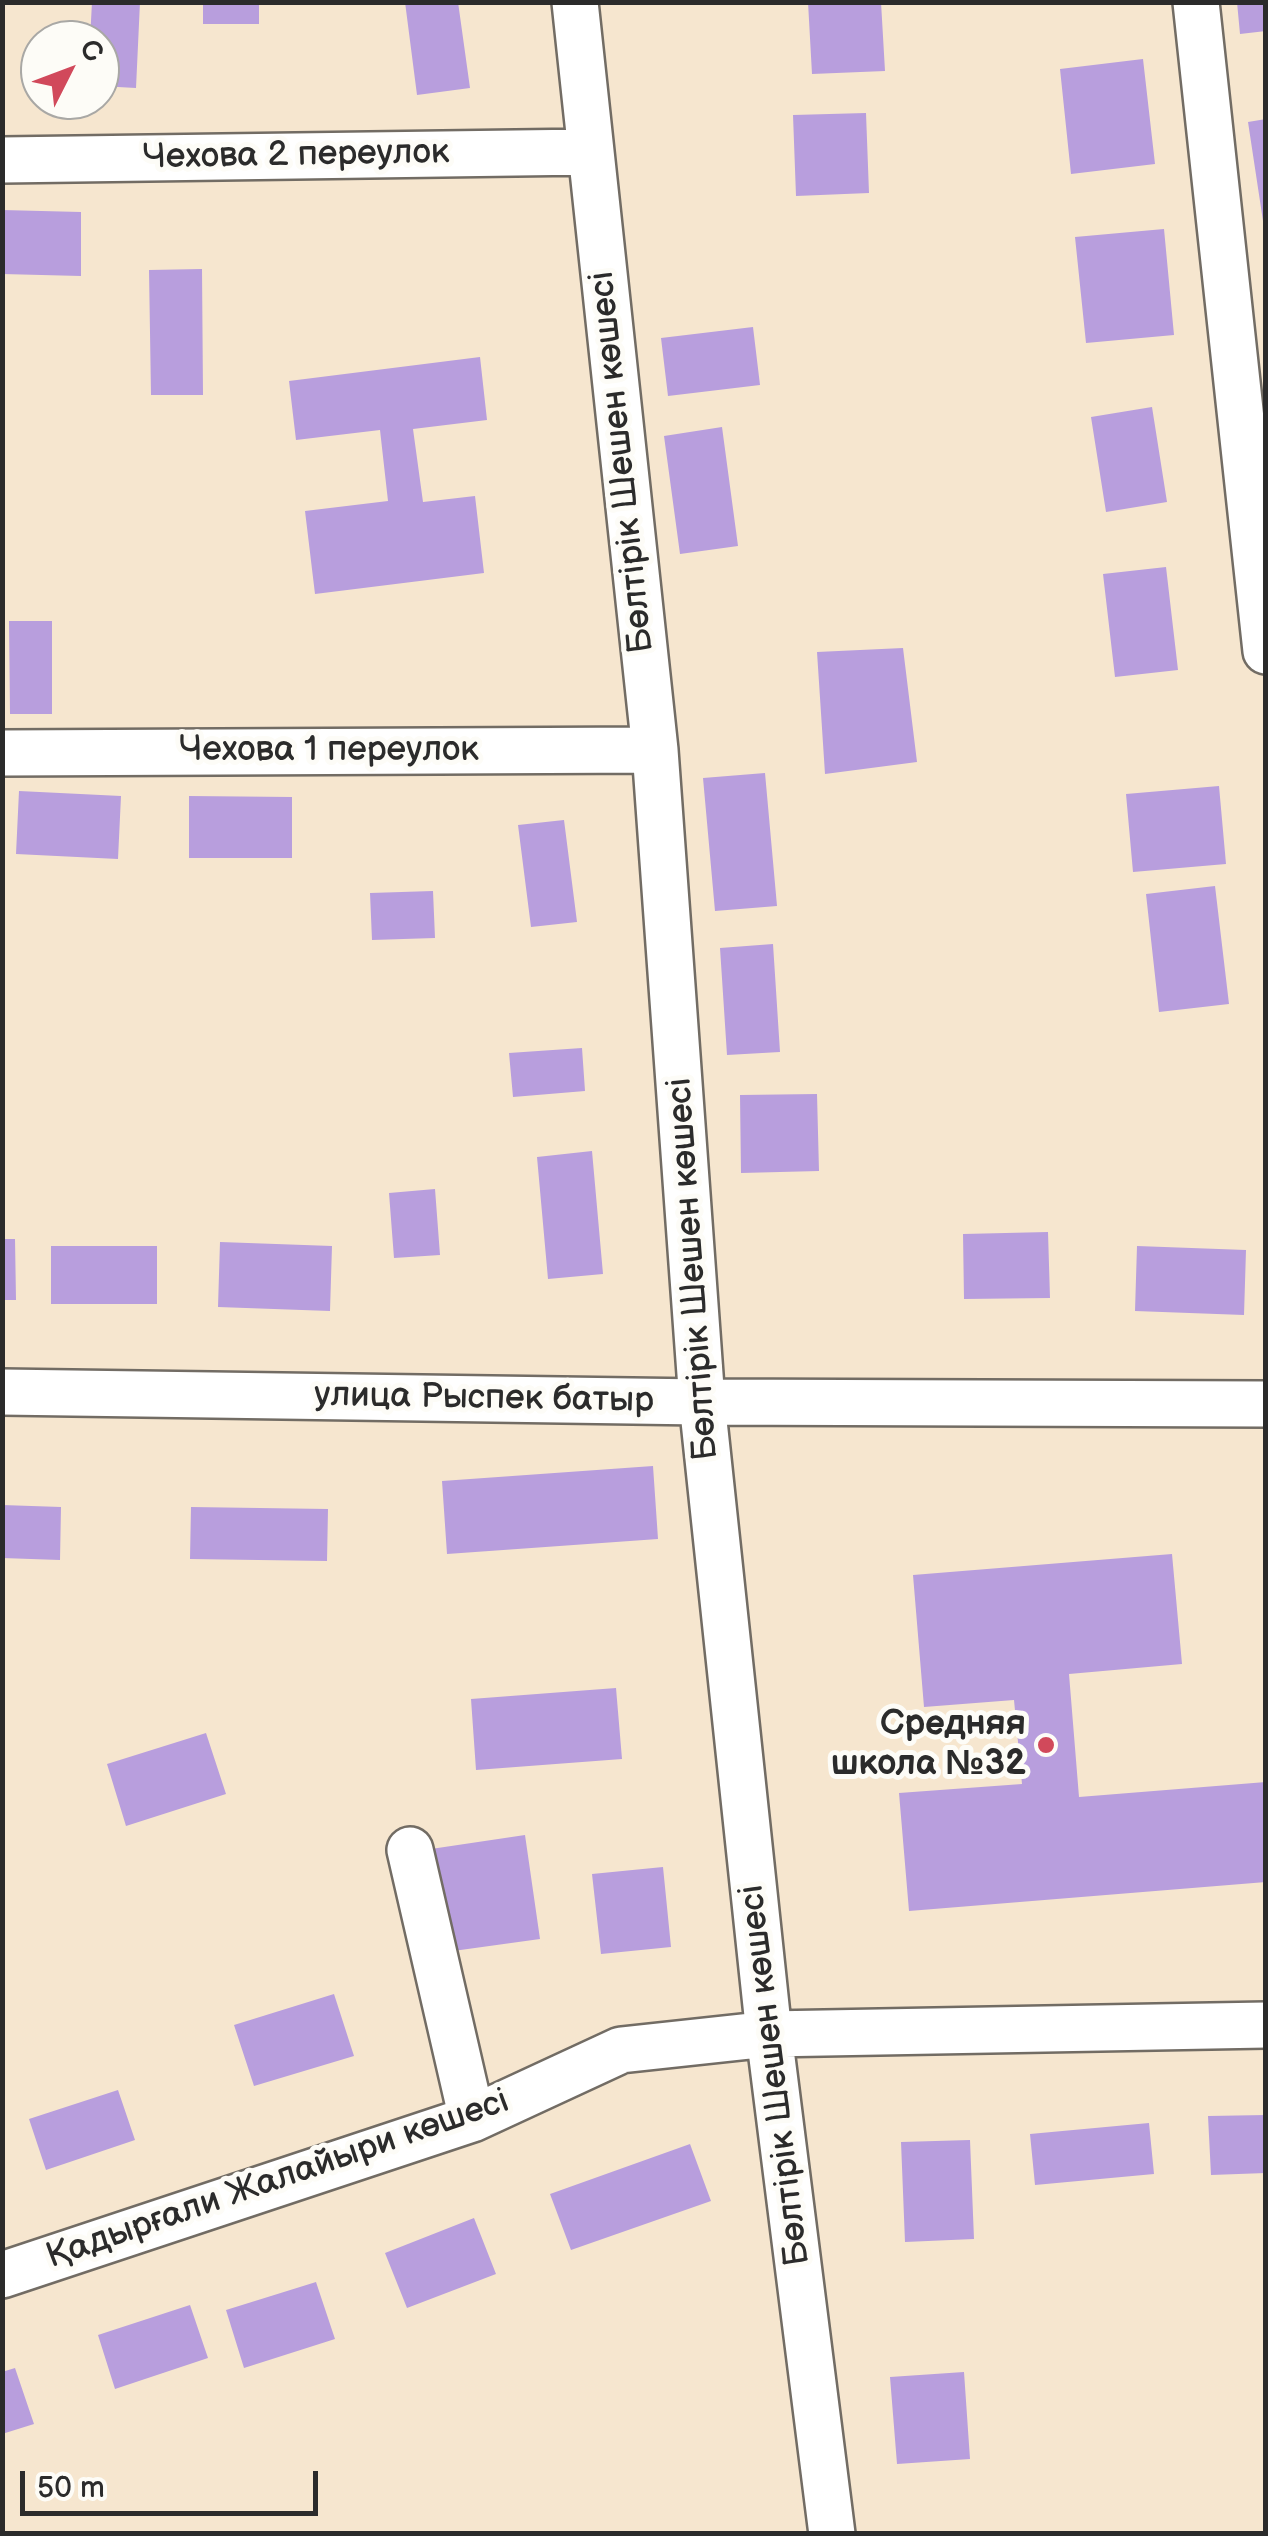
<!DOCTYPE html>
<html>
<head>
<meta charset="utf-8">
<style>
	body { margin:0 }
	#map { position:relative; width:1268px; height:2536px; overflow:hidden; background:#f6e6cf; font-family:"Balsamiq Sans",sans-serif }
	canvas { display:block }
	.frame { position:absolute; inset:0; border:5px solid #2b2b2b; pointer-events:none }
	.north { position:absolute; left:20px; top:20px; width:100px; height:100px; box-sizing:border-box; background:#fdfcf7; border:2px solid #a9a8a5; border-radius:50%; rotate:48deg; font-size:28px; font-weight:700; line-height:40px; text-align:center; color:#2b2b2b }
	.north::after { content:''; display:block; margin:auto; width:35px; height:45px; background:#d1495b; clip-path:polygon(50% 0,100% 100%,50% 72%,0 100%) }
	.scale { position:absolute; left:20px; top:2471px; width:298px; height:45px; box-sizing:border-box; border:5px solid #2b2b2b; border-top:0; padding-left:12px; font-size:30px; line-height:35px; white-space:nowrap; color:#2b2b2b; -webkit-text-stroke:8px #fdfcf7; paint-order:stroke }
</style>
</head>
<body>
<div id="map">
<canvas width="1268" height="2536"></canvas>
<div class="frame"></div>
<div class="north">С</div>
<div class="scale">50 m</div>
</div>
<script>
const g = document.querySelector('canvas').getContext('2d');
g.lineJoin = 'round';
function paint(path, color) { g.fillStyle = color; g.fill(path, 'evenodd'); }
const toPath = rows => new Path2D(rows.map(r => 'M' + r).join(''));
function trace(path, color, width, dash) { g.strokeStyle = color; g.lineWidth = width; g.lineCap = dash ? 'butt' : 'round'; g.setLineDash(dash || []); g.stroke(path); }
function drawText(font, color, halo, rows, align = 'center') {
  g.font = font + ' "Balsamiq Sans",sans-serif'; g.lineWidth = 10; g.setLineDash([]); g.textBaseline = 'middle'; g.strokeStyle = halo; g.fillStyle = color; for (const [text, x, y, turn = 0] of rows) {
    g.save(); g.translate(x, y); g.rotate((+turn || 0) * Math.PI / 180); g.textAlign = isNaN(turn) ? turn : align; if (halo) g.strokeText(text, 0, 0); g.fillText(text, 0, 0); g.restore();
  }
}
paint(toPath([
	[92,2,140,2,136,88,100,86,100,40,90,40],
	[203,2,259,2,259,24,203,24],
	[405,2,458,2,470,88,417,95],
	[808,2,881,2,885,71,812,74],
	[1237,2,1266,2,1266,31,1240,34],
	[1143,59,1155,164,1071,174,1060,69],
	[866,113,869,193,796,196,793,115],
	[1266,119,1266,221,1263,221,1248,122],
	[2,210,81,212,81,276,2,274],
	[1164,229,1174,335,1086,343,1075,237],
	[202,269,203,395,151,395,149,270],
	[753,327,760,385,668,396,661,338],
	[480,357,487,420,413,429,423,502,475,496,484,573,315,594,305,511,388,501,380,430,296,440,289,381],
	[1152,407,1167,502,1106,512,1091,417],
	[722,427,738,546,680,554,664,436],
	[1166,567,1178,670,1115,677,1103,574],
	[9,621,52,621,52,714,10,714],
	[903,648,917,762,825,774,817,652],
	[765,773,777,906,715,911,703,778],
	[1219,786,1226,864,1133,872,1126,794],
	[19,791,121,796,118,859,16,854],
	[189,796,292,797,292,858,189,858],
	[564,820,577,922,531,927,518,825],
	[1215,886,1229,1004,1159,1012,1146,894],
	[433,891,435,938,372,940,370,893],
	[773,944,780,1052,727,1055,720,948],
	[582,1048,585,1091,513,1097,509,1053],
	[817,1094,819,1171,741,1173,740,1095],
	[592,1151,603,1274,548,1279,537,1157],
	[435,1189,440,1255,394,1258,389,1193],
	[1048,1232,1050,1298,964,1299,963,1234],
	[2,1239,15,1239,16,1300,2,1300],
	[220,1242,332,1246,330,1311,218,1307],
	[51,1246,157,1246,157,1304,51,1304],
	[1137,1246,1246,1250,1244,1315,1135,1311],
	[653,1466,658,1539,447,1554,442,1481],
	[2,1505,61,1507,60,1560,2,1558],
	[191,1507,328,1509,327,1561,190,1559],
	[1172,1554,1182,1664,1069,1674,1079,1797,1266,1782,1266,1882,909,1911,899,1793,1022,1784,1014,1700,924,1707,913,1575],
	[616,1688,622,1759,476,1770,471,1699],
	[206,1733,226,1794,126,1826,107,1764],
	[525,1835,540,1939,446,1952,431,1849],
	[663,1867,671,1947,601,1954,592,1874],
	[334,1994,354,2056,254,2086,234,2025],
	[118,2090,135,2140,46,2170,29,2119],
	[1266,2115,1266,2173,1211,2175,1208,2116],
	[1149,2123,1154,2174,1035,2185,1030,2134],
	[970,2140,974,2239,905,2242,901,2142],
	[690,2144,711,2201,571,2250,550,2194],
	[474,2218,496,2274,407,2308,385,2253],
	[316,2282,335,2339,244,2368,226,2310],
	[190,2305,208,2358,115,2389,98,2335],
	[15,2368,34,2424,2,2434,2,2372],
	[964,2372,970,2459,897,2464,890,2377]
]), '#b89edd');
const minor = toPath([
	[575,2,655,750,702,1402,769,2034,832,2534],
	[1196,2,1266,651],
	[2,160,589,152],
	[2,753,655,750],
	[2,1392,702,1402,1266,1404],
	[410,1850,472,2119],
	[2,2275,472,2119,621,2050,769,2034,1266,2025]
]);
trace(minor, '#726c64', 50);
trace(minor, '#fff', 45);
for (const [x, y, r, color] of [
	[1046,1745,10,"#d1495b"]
]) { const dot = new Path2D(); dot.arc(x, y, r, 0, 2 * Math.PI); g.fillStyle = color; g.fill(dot); trace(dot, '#fdfcf7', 4); }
drawText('35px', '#2b2b2b', '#fdfcf7', [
	["Чехова 2 переулок",296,156,-1],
	["Бөлтірік Шешен көшесі",623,462,-96],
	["Чехова 1 переулок",329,751],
	["Бөлтірік Шешен көшесі",694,1269,-94],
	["улица Рыспек батыр",484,1399,1],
	["Бөлтірік Шешен көшесі",776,2075,-97],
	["Қадырғали Жалайыри көшесі",278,2180,-19]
]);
drawText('bold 35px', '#2b2b2b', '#fdfcf7', [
	["Средняя",1026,1725],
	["школа №32",1026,1765]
], 'right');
</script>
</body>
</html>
